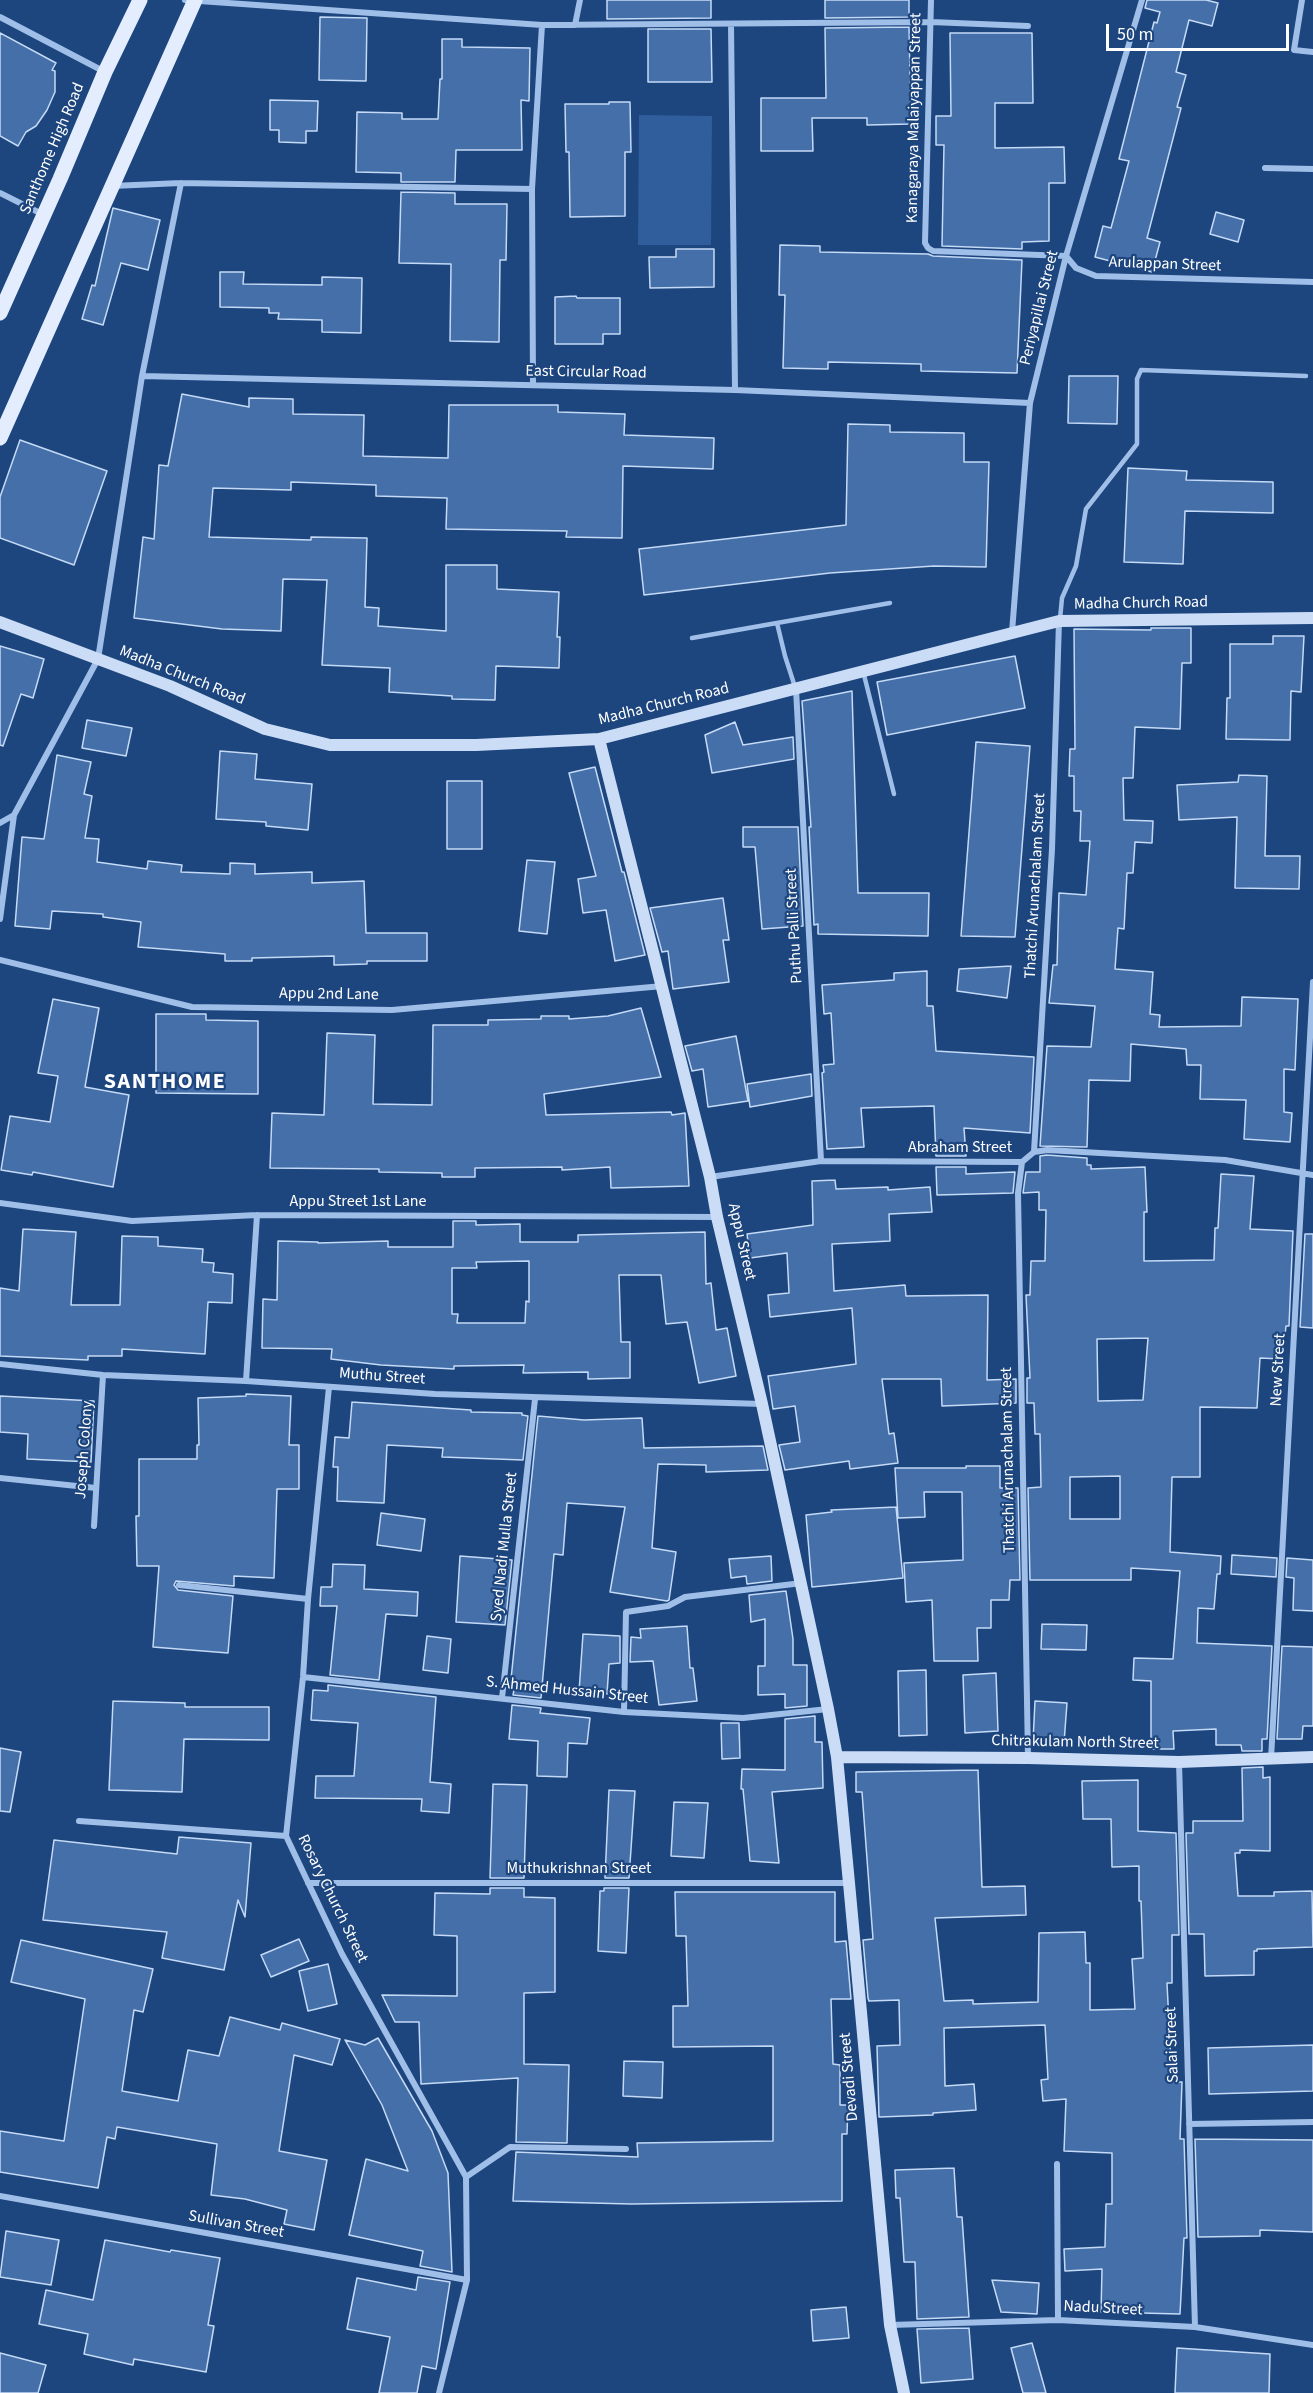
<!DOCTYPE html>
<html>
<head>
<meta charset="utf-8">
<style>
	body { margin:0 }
	#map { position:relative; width:1313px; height:2393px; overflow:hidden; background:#1d457e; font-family:"Source Sans 3",sans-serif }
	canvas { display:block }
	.scale { position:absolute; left:1106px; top:24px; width:183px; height:27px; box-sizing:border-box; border:3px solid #fff; border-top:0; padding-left:8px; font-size:18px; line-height:21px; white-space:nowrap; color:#fff; -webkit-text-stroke:4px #1d457e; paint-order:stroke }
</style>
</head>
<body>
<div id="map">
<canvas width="1313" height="2393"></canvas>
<div class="scale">50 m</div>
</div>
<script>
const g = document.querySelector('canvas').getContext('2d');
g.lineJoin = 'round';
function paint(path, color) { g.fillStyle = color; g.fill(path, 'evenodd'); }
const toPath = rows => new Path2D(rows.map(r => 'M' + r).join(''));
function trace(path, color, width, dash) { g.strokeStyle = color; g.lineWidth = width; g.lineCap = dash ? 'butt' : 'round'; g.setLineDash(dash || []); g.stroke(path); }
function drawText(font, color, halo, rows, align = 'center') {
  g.font = font + ' "Source Sans 3",sans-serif'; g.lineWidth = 4.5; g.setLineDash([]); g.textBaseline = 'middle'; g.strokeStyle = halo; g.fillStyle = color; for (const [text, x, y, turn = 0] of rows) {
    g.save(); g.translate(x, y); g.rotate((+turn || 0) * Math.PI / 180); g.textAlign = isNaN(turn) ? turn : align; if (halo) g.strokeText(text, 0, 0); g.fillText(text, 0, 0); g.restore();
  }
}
paint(toPath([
	[639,115,712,116,711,245,638,245]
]), '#305e9d');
const building = toPath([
	[607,0,711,0,711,18,607,19,607,0],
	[825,0,909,0,909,17,825,18,825,0],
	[1147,0,1206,0,1218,3,1212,26,1189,20,1176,72,1186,75,1177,107,1181,108,1147,238,1160,242,1152,272,1095,257,1103,226,1111,228,1129,161,1119,159,1154,22,1157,23,1160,12,1145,8,1147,0],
	[320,17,367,18,366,81,319,80,320,17],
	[909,27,911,124,867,125,867,118,812,118,813,151,761,151,761,98,826,98,825,28,909,27],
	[648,29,711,29,712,82,648,82,648,29],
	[0,33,56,63,52,70,55,71,55,92,47,110,36,126,26,132,18,146,0,136,0,33],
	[950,33,1032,33,1033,103,995,103,995,148,1064,147,1065,183,1049,183,1049,241,1022,242,1022,249,942,246,944,145,936,145,936,116,951,116,950,33],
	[442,39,462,39,462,47,530,48,529,101,521,100,522,150,456,150,455,182,401,182,401,173,356,172,357,112,402,113,402,119,438,119,440,79,442,79,442,39],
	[270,100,318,101,317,131,306,131,306,143,279,142,279,130,270,130,270,100],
	[609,102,630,102,631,152,625,152,625,216,570,217,569,152,566,152,565,104,609,104,609,102],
	[401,192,455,193,455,204,507,204,506,260,500,260,499,342,450,341,451,264,399,263,401,192],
	[113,208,160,220,148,270,121,263,103,325,82,319,92,285,95,286,113,208],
	[1216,212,1244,220,1238,242,1210,234,1216,212],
	[780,245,820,246,820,252,928,254,933,256,1022,260,1017,373,921,371,921,364,828,362,828,369,783,368,785,295,779,295,780,245],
	[676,249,714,249,714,287,650,288,649,257,676,257,676,249],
	[220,272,244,272,243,284,322,285,322,277,362,278,361,333,322,332,322,320,278,319,279,313,269,313,269,308,220,307,220,272],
	[576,296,577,298,620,298,620,334,603,334,603,344,555,344,555,297,576,296],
	[1069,376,1118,376,1117,424,1068,423,1069,376],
	[182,394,249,407,249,398,293,399,293,414,364,415,363,456,448,458,449,405,558,405,558,412,625,414,624,435,714,438,713,469,623,466,622,538,566,537,567,531,446,529,447,498,376,496,376,485,291,482,291,490,213,488,209,537,311,540,311,537,367,538,365,607,379,608,378,626,446,631,446,565,497,565,497,589,559,592,557,637,560,637,559,668,496,666,495,700,452,699,452,696,389,692,390,668,322,665,327,580,283,579,281,631,222,629,134,618,143,537,154,539,159,465,168,466,182,394],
	[848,424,890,425,890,432,964,433,964,462,989,462,986,567,934,566,830,573,644,595,639,549,846,525,848,424],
	[20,440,107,471,74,565,0,538,0,497,20,440],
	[1128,468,1187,471,1186,480,1273,482,1273,513,1185,511,1183,564,1124,562,1128,468],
	[1151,628,1191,628,1191,663,1182,663,1180,729,1135,727,1133,778,1123,778,1124,820,1153,821,1152,843,1135,842,1133,873,1127,873,1124,929,1118,928,1115,969,1153,972,1150,1014,1160,1015,1159,1027,1241,1026,1242,997,1298,999,1295,1070,1284,1069,1284,1112,1292,1113,1290,1142,1244,1139,1246,1100,1200,1099,1201,1065,1187,1065,1186,1049,1131,1044,1130,1081,1089,1080,1087,1147,1040,1146,1047,1046,1091,1047,1095,1006,1049,1003,1053,965,1057,965,1059,893,1086,895,1090,841,1080,841,1081,811,1074,811,1074,776,1069,776,1070,749,1075,749,1074,629,1151,630,1151,628],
	[1273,636,1304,636,1301,692,1291,691,1290,740,1226,739,1227,698,1230,698,1230,644,1273,644,1273,636],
	[0,646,44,659,33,698,21,694,3,746,0,745,0,646],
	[1015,656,1025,708,887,735,877,682,1015,656],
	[852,691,858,893,929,893,928,936,818,934,818,924,814,925,809,827,811,827,802,701,852,691],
	[87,720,132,728,126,756,82,748,87,720],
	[735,722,743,745,793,737,794,759,712,773,705,735,735,722],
	[976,742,1030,746,1015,937,961,936,976,742],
	[220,751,257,754,255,779,312,784,308,830,266,826,266,822,216,819,220,751],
	[57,755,91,762,84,794,92,796,85,838,99,839,97,862,147,869,148,861,182,865,181,872,230,874,230,863,255,864,255,874,312,872,312,883,364,881,366,933,427,933,427,961,367,961,367,964,334,965,334,956,252,958,252,961,225,961,225,954,138,947,141,922,103,917,103,914,52,911,50,929,15,926,22,837,44,839,57,755],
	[595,767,622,872,624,872,645,955,615,961,606,910,583,913,578,879,596,876,569,773,595,767],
	[1239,775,1267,776,1265,856,1300,856,1299,889,1235,888,1237,817,1179,820,1177,785,1238,782,1239,775],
	[447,781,482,781,482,849,447,849,447,781],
	[743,827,798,827,803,926,762,929,755,847,743,847,743,827],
	[527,860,555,862,547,934,519,931,527,860],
	[723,898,729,940,723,940,729,982,673,989,668,951,662,952,650,908,723,898],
	[1011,966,1007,998,957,991,959,969,1011,966],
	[927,971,927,1006,933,1006,936,1051,1034,1057,1030,1133,964,1128,966,1156,936,1156,934,1106,861,1108,864,1147,827,1149,822,1073,824,1072,823,1065,834,1064,831,1013,824,1014,822,985,894,980,894,973,927,971],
	[53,999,99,1008,85,1087,129,1095,113,1187,33,1172,32,1175,1,1170,10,1116,50,1122,58,1076,38,1073,53,999],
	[641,1008,661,1077,544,1094,546,1115,671,1112,672,1115,685,1113,689,1186,611,1188,610,1167,562,1170,562,1167,475,1168,475,1177,442,1177,442,1173,379,1172,379,1169,270,1168,272,1113,324,1115,327,1033,375,1035,373,1104,432,1105,433,1025,488,1025,488,1020,541,1019,541,1016,569,1016,569,1019,608,1016,641,1008],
	[156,1014,206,1014,206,1020,258,1021,258,1094,156,1093,156,1014],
	[736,1036,748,1101,708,1107,703,1069,692,1071,685,1046,736,1036],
	[811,1074,812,1096,750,1107,747,1084,811,1074],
	[1047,1155,1087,1158,1087,1165,1091,1165,1091,1169,1145,1167,1147,1212,1144,1212,1144,1261,1214,1260,1215,1228,1218,1228,1221,1174,1254,1176,1250,1229,1293,1231,1289,1326,1286,1326,1285,1335,1283,1335,1281,1359,1260,1358,1257,1408,1200,1407,1200,1477,1172,1477,1170,1552,1221,1556,1220,1574,1217,1574,1214,1609,1198,1608,1197,1643,1272,1646,1267,1739,1262,1739,1262,1751,1242,1751,1241,1745,1216,1745,1216,1729,1173,1731,1174,1749,1151,1749,1151,1681,1133,1680,1134,1658,1173,1659,1180,1571,1131,1568,1131,1580,1030,1580,1028,1488,1041,1487,1040,1434,1035,1434,1034,1403,1027,1403,1027,1378,1030,1378,1026,1295,1030,1295,1031,1261,1045,1261,1046,1210,1039,1210,1039,1192,1023,1193,1026,1172,1040,1172,1040,1156,1047,1155],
	[1148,1338,1143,1400,1098,1401,1097,1339,1148,1338],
	[1120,1476,1120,1519,1070,1519,1070,1477,1120,1476],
	[936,1167,966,1167,966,1174,1015,1172,1013,1193,937,1195,936,1167],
	[835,1180,836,1189,888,1187,888,1190,930,1187,932,1212,889,1214,890,1241,832,1244,834,1291,905,1285,906,1296,988,1295,987,1380,1016,1379,1016,1403,942,1406,941,1379,882,1379,889,1434,894,1433,898,1463,850,1469,849,1461,785,1470,779,1445,800,1442,795,1406,773,1409,768,1376,856,1364,852,1308,770,1317,768,1295,789,1293,787,1253,750,1258,747,1234,813,1225,812,1181,835,1180],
	[453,1221,476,1221,476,1225,520,1224,520,1242,578,1242,578,1235,705,1232,706,1284,711,1283,716,1330,727,1328,736,1376,699,1383,687,1322,666,1324,661,1275,619,1275,621,1342,630,1342,630,1378,588,1379,588,1372,523,1373,524,1365,454,1366,454,1369,381,1365,331,1359,332,1349,262,1348,263,1299,277,1300,278,1241,318,1242,318,1243,388,1241,388,1247,453,1247,453,1221],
	[529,1261,529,1302,526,1301,525,1323,457,1323,458,1314,452,1314,452,1268,477,1268,476,1262,529,1261],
	[23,1229,76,1232,71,1305,120,1305,122,1236,158,1237,158,1246,203,1249,202,1262,214,1263,213,1272,233,1274,232,1303,208,1302,205,1354,122,1349,122,1356,88,1356,88,1360,0,1356,0,1288,19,1291,23,1229],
	[1305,1234,1313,1234,1313,1328,1300,1327,1305,1234],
	[246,1394,291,1396,289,1445,299,1445,299,1489,277,1489,274,1578,234,1576,234,1586,176,1581,174,1585,178,1590,233,1596,228,1653,153,1647,159,1566,137,1566,136,1516,139,1516,139,1459,197,1459,197,1445,199,1445,198,1398,246,1396,246,1394],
	[0,1396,94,1401,91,1462,27,1459,28,1434,0,1432,0,1396],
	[352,1402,471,1410,471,1412,522,1413,522,1415,528,1416,523,1460,442,1457,443,1448,387,1445,384,1503,337,1501,338,1467,333,1467,335,1437,349,1438,352,1402],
	[538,1416,584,1420,642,1418,644,1448,763,1446,768,1470,706,1472,706,1465,658,1464,652,1548,676,1552,669,1600,667,1601,610,1592,625,1507,567,1503,563,1555,554,1554,541,1698,513,1695,514,1690,510,1689,538,1416],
	[966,1466,1000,1466,1000,1488,1018,1488,1020,1580,1010,1580,1009,1600,991,1600,991,1628,977,1628,978,1661,934,1661,932,1600,906,1602,904,1563,963,1560,962,1492,924,1492,925,1517,898,1518,895,1468,966,1468,966,1466],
	[896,1507,903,1578,812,1587,806,1515,832,1512,831,1510,896,1507],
	[381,1513,425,1519,421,1551,377,1545,381,1513],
	[1232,1555,1277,1558,1276,1577,1231,1574,1232,1555],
	[460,1556,512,1560,505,1625,456,1622,460,1556],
	[771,1556,772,1581,747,1584,746,1576,731,1578,729,1559,771,1556],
	[1287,1558,1313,1560,1313,1611,1293,1610,1294,1578,1286,1577,1287,1558],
	[333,1564,365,1565,364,1589,418,1592,417,1616,386,1614,379,1680,330,1675,337,1606,320,1606,321,1587,332,1587,333,1564],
	[786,1591,793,1639,793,1665,807,1665,807,1706,785,1708,785,1694,758,1695,758,1666,765,1666,765,1619,751,1622,749,1595,786,1591],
	[1042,1624,1087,1625,1086,1650,1041,1649,1042,1624],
	[687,1626,690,1668,693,1668,697,1701,659,1705,653,1661,630,1662,631,1637,641,1638,640,1629,687,1626],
	[583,1634,620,1636,620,1663,609,1664,607,1694,579,1692,583,1634],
	[427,1636,451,1639,448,1673,423,1670,427,1636],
	[1282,1646,1313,1647,1313,1726,1303,1726,1302,1739,1277,1739,1282,1646],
	[926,1670,927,1735,899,1736,898,1671,926,1670],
	[996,1673,998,1731,965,1733,963,1675,996,1673],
	[328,1685,436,1697,430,1782,451,1784,449,1813,421,1811,422,1799,315,1798,316,1776,354,1776,358,1723,311,1720,313,1690,328,1691,328,1685],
	[113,1701,185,1703,185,1707,269,1707,269,1740,184,1739,182,1792,109,1790,113,1701],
	[1035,1701,1067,1703,1064,1743,1033,1741,1035,1701],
	[512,1705,541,1708,540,1713,590,1718,587,1744,568,1743,567,1777,537,1776,538,1741,509,1739,512,1705],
	[815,1716,815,1742,822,1742,823,1788,772,1792,779,1863,750,1861,743,1789,741,1789,742,1769,785,1770,785,1719,815,1716],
	[721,1723,739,1723,740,1758,722,1759,721,1723],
	[0,1748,21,1752,10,1812,0,1811,0,1748],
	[1263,1767,1263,1778,1270,1777,1270,1851,1240,1850,1240,1853,1235,1853,1238,1896,1274,1896,1274,1892,1312,1891,1313,1947,1257,1949,1257,1951,1254,1951,1254,1975,1205,1976,1204,1934,1189,1934,1186,1833,1193,1833,1193,1821,1243,1821,1242,1768,1263,1767],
	[978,1770,982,1887,1025,1886,1026,1915,935,1918,944,2001,973,2000,973,2004,1038,2002,1039,1933,1085,1932,1086,1963,1090,1963,1090,2010,1135,2009,1132,1959,1143,1958,1141,1901,1139,1901,1139,1866,1112,1867,1111,1819,1083,1819,1082,1781,1138,1780,1138,1831,1176,1833,1179,1935,1172,1935,1172,1983,1167,1983,1172,2082,1182,2082,1180,2139,1184,2139,1187,2238,1184,2238,1180,2314,1101,2312,1102,2269,1065,2271,1064,2249,1105,2247,1106,2204,1112,2204,1112,2153,1064,2151,1066,2099,1043,2101,1041,2080,1048,2079,1045,2025,944,2028,945,2086,974,2084,976,2110,933,2113,933,2115,879,2117,877,2046,900,2045,899,2000,869,2001,868,1998,863,1940,873,1939,862,1792,856,1792,856,1772,978,1770],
	[493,1784,527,1785,524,1878,490,1878,493,1784],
	[609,1790,635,1791,629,1878,605,1878,609,1790],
	[674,1802,708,1803,704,1858,671,1856,674,1802],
	[179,1837,251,1843,245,1917,238,1900,224,1970,162,1958,167,1932,43,1920,54,1840,177,1854,179,1837],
	[490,1888,524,1888,524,1897,555,1898,555,1992,524,1993,524,2064,569,2065,567,2143,516,2142,518,2078,421,2084,419,2022,395,2022,382,1995,457,1996,457,1936,434,1935,435,1893,490,1894,490,1888],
	[604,1888,629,1888,626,1953,598,1951,600,1891,604,1891,604,1888],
	[675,1892,835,1892,835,1942,846,1941,851,1999,831,1999,833,2064,840,2065,840,2105,848,2105,847,2134,842,2134,842,2201,631,2204,513,2201,516,2152,638,2157,637,2143,773,2141,773,2046,673,2047,673,2006,688,2006,686,1936,676,1936,675,1892],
	[299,1939,309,1961,271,1977,261,1955,299,1939],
	[21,1940,153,1969,143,2012,134,2010,122,2091,178,2101,188,2050,219,2056,230,2017,280,2030,282,2023,340,2039,332,2065,294,2055,279,2151,327,2160,314,2230,284,2224,287,2210,245,2199,211,2195,217,2144,117,2127,115,2139,107,2137,98,2188,0,2172,0,2131,64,2141,85,1999,11,1982,21,1940],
	[328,1964,337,2004,308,2011,299,1971,328,1964],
	[378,2038,432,2131,448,2173,452,2272,420,2266,423,2251,349,2235,366,2159,408,2171,382,2105,345,2040,365,2045,378,2038],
	[1313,2045,1313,2091,1209,2094,1208,2048,1313,2045],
	[624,2061,663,2062,662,2098,623,2096,624,2061],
	[1195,2139,1313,2140,1313,2232,1260,2230,1260,2236,1198,2237,1195,2139],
	[954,2168,957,2217,962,2217,969,2317,917,2319,915,2262,904,2262,900,2198,896,2198,895,2170,954,2168],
	[6,2231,59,2240,51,2285,0,2277,6,2231],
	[105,2240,170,2252,171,2250,220,2258,208,2325,214,2326,206,2372,134,2359,133,2365,84,2354,88,2334,39,2324,46,2290,93,2300,105,2240],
	[418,2277,450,2282,436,2369,422,2366,417,2393,379,2393,390,2337,347,2329,357,2278,416,2290,418,2277],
	[992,2280,1039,2283,1037,2314,1001,2312,992,2280],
	[846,2307,849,2338,813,2341,811,2310,846,2307],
	[969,2328,973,2379,921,2383,917,2329,969,2328],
	[1032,2343,1046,2393,1023,2393,1011,2348,1032,2343],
	[1177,2348,1270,2354,1269,2393,1175,2393,1177,2348],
	[0,2353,46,2365,38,2393,0,2393,0,2353]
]);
paint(building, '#456fa8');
trace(building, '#c4daf6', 1.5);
trace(toPath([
	[1060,619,1062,598,1076,566,1086,509,1137,444,1137,379,1141,370,1306,376],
	[777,623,785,656,795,687],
	[692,638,890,603],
	[863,671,894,794]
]), '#a0bfe8', 4.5);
trace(toPath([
	[185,0,542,25,931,22,1028,26],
	[931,0,925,243,928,248,933,251,1066,256,1076,268,1096,276,1313,282],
	[1302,0,1294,50,1313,52],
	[0,17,105,72],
	[731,24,735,390],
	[575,25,580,0],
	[1265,168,1313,169],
	[112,186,181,183,532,189],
	[0,193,42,214],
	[142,376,735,390,1030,403],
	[533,385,532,189,542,25],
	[1012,632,1030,403,1066,256,1142,0],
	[796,689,821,1161],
	[0,823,14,815,98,659,142,376,181,183],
	[0,919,14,815],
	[0,960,192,1007,392,1010,663,986],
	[1034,1152,1052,849,1059,621],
	[1022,1162,1018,1193,1028,1757],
	[710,1177,821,1161,1022,1162,1034,1152,1047,1150,1225,1160,1313,1175],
	[0,1203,132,1221,257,1215,717,1217],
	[0,1364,103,1375,246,1381,435,1394,762,1404],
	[246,1381,257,1215],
	[329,1387,308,1599,303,1677,286,1836,342,1954,466,2177,467,2280,439,2393],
	[0,1478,96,1488],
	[94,1526,103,1375],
	[179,1585,308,1599],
	[303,1677,624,1712,743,1718,828,1709],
	[502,1698,535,1399],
	[624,1712,626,1612,668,1606,685,1597,802,1583],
	[1271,1759,1313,982],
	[1179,1762,1195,2327],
	[79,1821,286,1836],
	[308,1883,849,1883],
	[1189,2124,1313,2122],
	[1057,2164,1058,2320],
	[466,2177,510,2147,626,2149],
	[0,2196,467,2280],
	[890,2325,1058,2320,1195,2327,1313,2345]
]), '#a0bfe8', 6);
trace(toPath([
	[0,622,170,686,265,729,330,745,476,745,599,739,1059,621,1313,618],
	[599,739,710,1177,717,1217,762,1404,828,1709,837,1757,849,1883,890,2325,904,2393],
	[837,1757,1028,1758,1179,1762,1313,1757]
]), '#cbddf6', 12);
trace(toPath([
	[0,313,60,179,105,72,140,0],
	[0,438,195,0]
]), '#e3edfe', 15);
drawText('16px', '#fff', '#1d457e', [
	["Kanagaraya Malaiyappan Street",915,118,-89],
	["Santhome High Road",53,149,-67],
	["Arulappan Street",1165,265,2],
	["Periyapillai Street",1040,308,-76],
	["East Circular Road",586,373,1],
	["Madha Church Road",1141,604,-1],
	["Madha Church Road",182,676,22],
	["Madha Church Road",664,705,-14],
	["Thatchi Arunachalam Street",1036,886,-87],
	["Puthu Palli Street",795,926,-93],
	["Appu 2nd Lane",329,995,1],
	["Abraham Street",960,1148],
	["Appu Street 1st Lane",358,1202],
	["Appu Street",741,1242,77],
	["New Street",1279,1370,-87],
	["Muthu Street",382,1377,4],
	["Joseph Colony",85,1450,-86],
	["Thatchi Arunachalam Street",1009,1460,-91],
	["Syed Nadi Mulla Street",505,1547,-84],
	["S. Ahmed Hussain Street",567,1691,6],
	["Chitrakulam North Street",1075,1743,1],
	["Muthukrishnan Street",579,1869],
	["Rosary Church Street",332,1899,64],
	["Salai Street",1173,2045,-92],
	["Devadi Street",850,2077,-95],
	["Sullivan Street",236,2225,10],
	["Nadu Street",1103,2309,3]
]);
g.letterSpacing = '1.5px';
drawText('bold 22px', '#fff', '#1d457e', [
	["SANTHOME",165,1083]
]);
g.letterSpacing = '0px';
</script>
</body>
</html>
